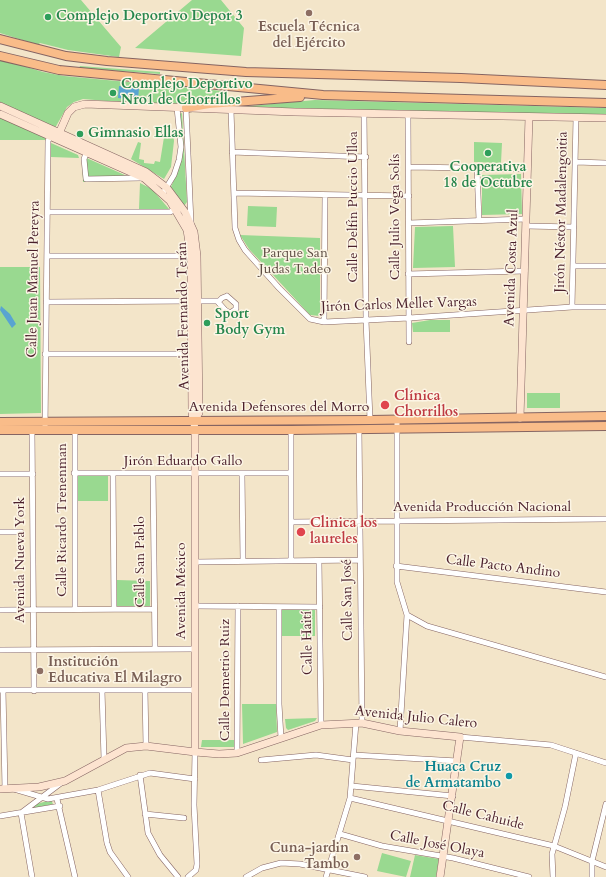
<!DOCTYPE html>
<html>
<head>
<meta charset="utf-8">
<style>
	body { margin:0 }
	canvas { display:block; background:#f3e5c9 }
</style>
</head>
<body>
<canvas width="606" height="877"></canvas>
<script>
const g = document.querySelector('canvas').getContext('2d');
g.lineJoin = 'round';
function paint(path, color) { g.fillStyle = color; g.fill(path, 'evenodd'); }
const toPath = rows => new Path2D(rows.map(r => 'M' + r).join(''));
function trace(path, color, width, dash) { g.strokeStyle = color; g.lineWidth = width; g.lineCap = dash ? 'butt' : 'round'; g.setLineDash(dash || []); g.stroke(path); }
function drawText(font, color, halo, rows, align = 'center') {
  g.font = font + ' Cardo,serif'; g.lineWidth = 3; g.setLineDash([]); g.textBaseline = 'middle'; g.strokeStyle = halo; g.fillStyle = color; for (const [text, x, y, turn = 0] of rows) {
    g.save(); g.translate(x, y); g.rotate((+turn || 0) * Math.PI / 180); g.textAlign = isNaN(turn) ? turn : align; if (halo) g.strokeText(text, 0, 0); g.fillText(text, 0, 0); g.restore();
  }
}
paint(toPath([
	[0,0,81,0,121,47,119,57,68,50,40,43,38,45,0,33],
	[192,0,221,0,244,28,241,56,135,48],
	[0,59,43,72,64,76,223,91,225,93,213,100,171,104,143,104,83,99,74,102,67,107,55,128,0,102],
	[80,66,160,72,160,74,79,68],
	[315,100,606,108,606,115,239,107],
	[182,113,187,202,184,206,171,187,178,170,180,114],
	[0,117,45,136,45,140,0,140],
	[165,131,173,132,174,141,171,167,164,179,131,159,138,142,141,143,139,159,144,160,144,163,154,164,155,161,160,162],
	[474,142,502,143,501,163,474,162],
	[51,143,78,155,79,158,51,157],
	[82,156,136,180,83,182],
	[521,174,522,214,482,215,482,175],
	[140,183,152,189,169,209,139,209],
	[248,206,277,207,276,227,247,226],
	[453,226,455,267,413,268,415,227],
	[240,235,320,238,320,316,310,315,249,249],
	[0,267,40,267,41,413,0,414],
	[430,320,450,320,450,332,413,332,412,323],
	[527,393,560,393,560,408,527,408],
	[76,476,108,476,108,501,76,501],
	[117,580,150,581,150,606,117,606],
	[315,609,315,636,282,636,281,610],
	[242,704,276,704,277,732,243,744],
	[317,718,315,721,288,730,286,728,285,719],
	[202,740,235,740,235,747,201,747],
	[51,800,53,804,31,809,33,805],
	[382,853,411,861,406,877,377,871],
	[415,855,439,859,436,877,410,877]
]), '#99d990');
paint(toPath([
	[119,86,139,88,138,100,118,98],
	[1,306,10,314,16,324,12,328,0,310]
]), '#59a4d1');
const street = toPath([
	[186,108,191,223],
	[231,110,235,228,239,240,245,250,279,288,310,319,324,322,409,318,572,307,606,307],
	[364,114,366,320,370,420],
	[408,115,409,342],
	[87,151,84,159,86,179,141,178],
	[232,152,366,157],
	[576,162,606,163],
	[409,167,528,169],
	[477,168,479,220],
	[163,193,174,175,179,160,181,147,177,108],
	[234,193,409,196],
	[48,212,170,212,176,209],
	[409,223,526,219],
	[526,226,574,227],
	[48,256,194,256],
	[574,266,606,266],
	[408,274,525,271],
	[227,296,236,304,236,309,230,313,225,310,218,302,222,298,227,296],
	[198,301,218,301],
	[46,302,192,301],
	[572,307,576,118],
	[324,322,325,196],
	[45,354,194,354],
	[397,420,397,582,407,615,400,731],
	[32,429,34,691],
	[359,429,362,723],
	[45,430,48,141,51,134],
	[75,430,75,609],
	[291,430,291,561],
	[74,473,291,473],
	[0,474,33,474],
	[113,474,114,609],
	[153,474,155,649],
	[242,474,243,561],
	[291,522,606,519],
	[0,532,21,532],
	[319,561,321,725],
	[195,562,359,560],
	[396,566,606,592],
	[195,606,320,607],
	[279,607,279,704,281,738],
	[0,610,153,609],
	[407,615,427,626,606,677],
	[0,650,195,649],
	[0,690,195,690],
	[3,690,5,789],
	[102,690,104,759],
	[145,690,146,746],
	[460,737,551,745,606,763],
	[237,753,238,606],
	[354,755,457,761],
	[261,760,316,755,353,760],
	[140,775,148,833,160,855,178,877],
	[352,786,453,796],
	[14,789,48,799,98,790,150,773,195,779],
	[98,790,107,843,110,852,128,877],
	[350,798,554,846,606,867],
	[57,799,75,877],
	[145,814,184,818],
	[0,816,60,806],
	[340,834,382,846,453,858,529,877],
	[32,877,21,813,61,783],
	[188,877,196,870,197,864,194,805,195,752],
	[246,877,262,868,281,863,300,864,365,877],
	[326,877,350,798,356,723],
	[553,877,552,854,565,807,576,753],
	[592,877,592,861,606,804]
]);
const secondary = toPath([
	[0,106,146,172,167,188,185,212,194,232,197,256,199,413,194,421],
	[0,114,144,178,170,201,187,230,191,256,192,413,195,429,195,752],
	[57,138,68,113,74,107,85,104,295,112,606,118],
	[520,418,529,117],
	[0,789,39,787,65,781,126,748,146,746,195,752,219,754,237,753,321,725,362,723,400,731,460,737,440,877]
]);
const primary = toPath([
	[0,39,66,56,107,61,246,72,461,78,606,85],
	[0,56,59,70,323,95,606,103],
	[186,108,209,104,300,97],
	[0,422,370,420,606,416],
	[0,430,291,430,606,426]
]);
trace(street, '#856462', 6);
trace(secondary, '#856462', 8);
trace(primary, '#856462', 10);
trace(street, '#fff', 5);
trace(secondary, '#fde4d0', 7);
trace(primary, '#f9bc89', 8);
for (const [x, y, r, color] of [
	[309,13,4,"#8d6e63"],
	[48,17,4,"#2e9e5b"],
	[113,93,4,"#2e9e5b"],
	[80,134,4,"#2e9e5b"],
	[488,153,4,"#2e9e5b"],
	[207,323,4,"#2e9e5b"],
	[385,405,5,"#e0444e"],
	[301,532,5,"#e0444e"],
	[40,671,4,"#8d6e63"],
	[509,776,4,"#0f9aa8"],
	[357,857,4,"#8d6e63"]
]) { const dot = new Path2D(); dot.arc(x, y, r, 0, 2 * Math.PI); g.fillStyle = color; g.fill(dot); trace(dot, '#fcf5e5', 1.5); }
drawText('bold 14px', '#27864d', '#fcf5e5', [
	["Complejo Deportivo Depor 3",56,17],
	["Complejo Deportivo",121,85],
	["Nro1 de Chorrillos",121,101],
	["Gimnasio Ellas",88,134],
	["Cooperativa",488,168,"center"],
	["18 de Octubre",488,184,"center"],
	["Sport",215,315],
	["Body Gym",215,331]
], 'left');
drawText('bold 14px', '#785e54', '#fcf5e5', [
	["Escuela Técnica",309,28],
	["del Ejército",309,44],
	["Institución",48,663,"left"],
	["Educativa El Milagro",48,679,"left"],
	["Cuna-jardin",349,849,"right"],
	["Tambo",349,865,"right"]
]);
drawText('14px', '#4a1f2b', '#fcf5e5', [
	["Calle Delfín Puccio Ulloa",354,207,-90],
	["Jirón Néstor Madalengoitia",562,212,-89],
	["Calle Julio Vega Solís",396,217,-90],
	["Avenida Costa Azul",512,268,-88],
	["Calle Juan Manuel Pereyra",34,279,-89],
	["Jirón Carlos Mellet Vargas",399,305,-2],
	["Avenida Fernando Terán",184,316,-91],
	["Avenida Defensores del Morro",279,408],
	["Jirón Eduardo Gallo",183,462],
	["Avenida Producción Nacional",482,508],
	["Calle Ricardo Trenenman",63,520,-90],
	["Avenida Nueva York",21,560,-90],
	["Calle San Pablo",141,562,-90],
	["Calle Pacto Andino",503,567,7],
	["Avenida México",182,591,-90],
	["Calle San José",348,600,-91],
	["Calle Haití",308,643,-91],
	["Calle Demetrio Ruiz",226,680,-90],
	["Avenida Julio Calero",416,718,6],
	["Calle Cahuide",483,816,14],
	["Calle José Olaya",437,845,11]
]);
drawText('14px', '#5e4e44', '#fcf5e5', [
	["Parque San",295,254],
	["Judas Tadeo",295,270]
]);
drawText('bold 14px', '#be3a42', '#fcf5e5', [
	["Clínica",394,397],
	["Chorrillos",394,413],
	["Clinica los",310,524],
	["laureles",310,540]
], 'left');
drawText('bold 14px', '#0d838f', '#fcf5e5', [
	["Huaca Cruz",501,768],
	["de Armatambo",501,784]
], 'right');
</script>
</body>
</html>
